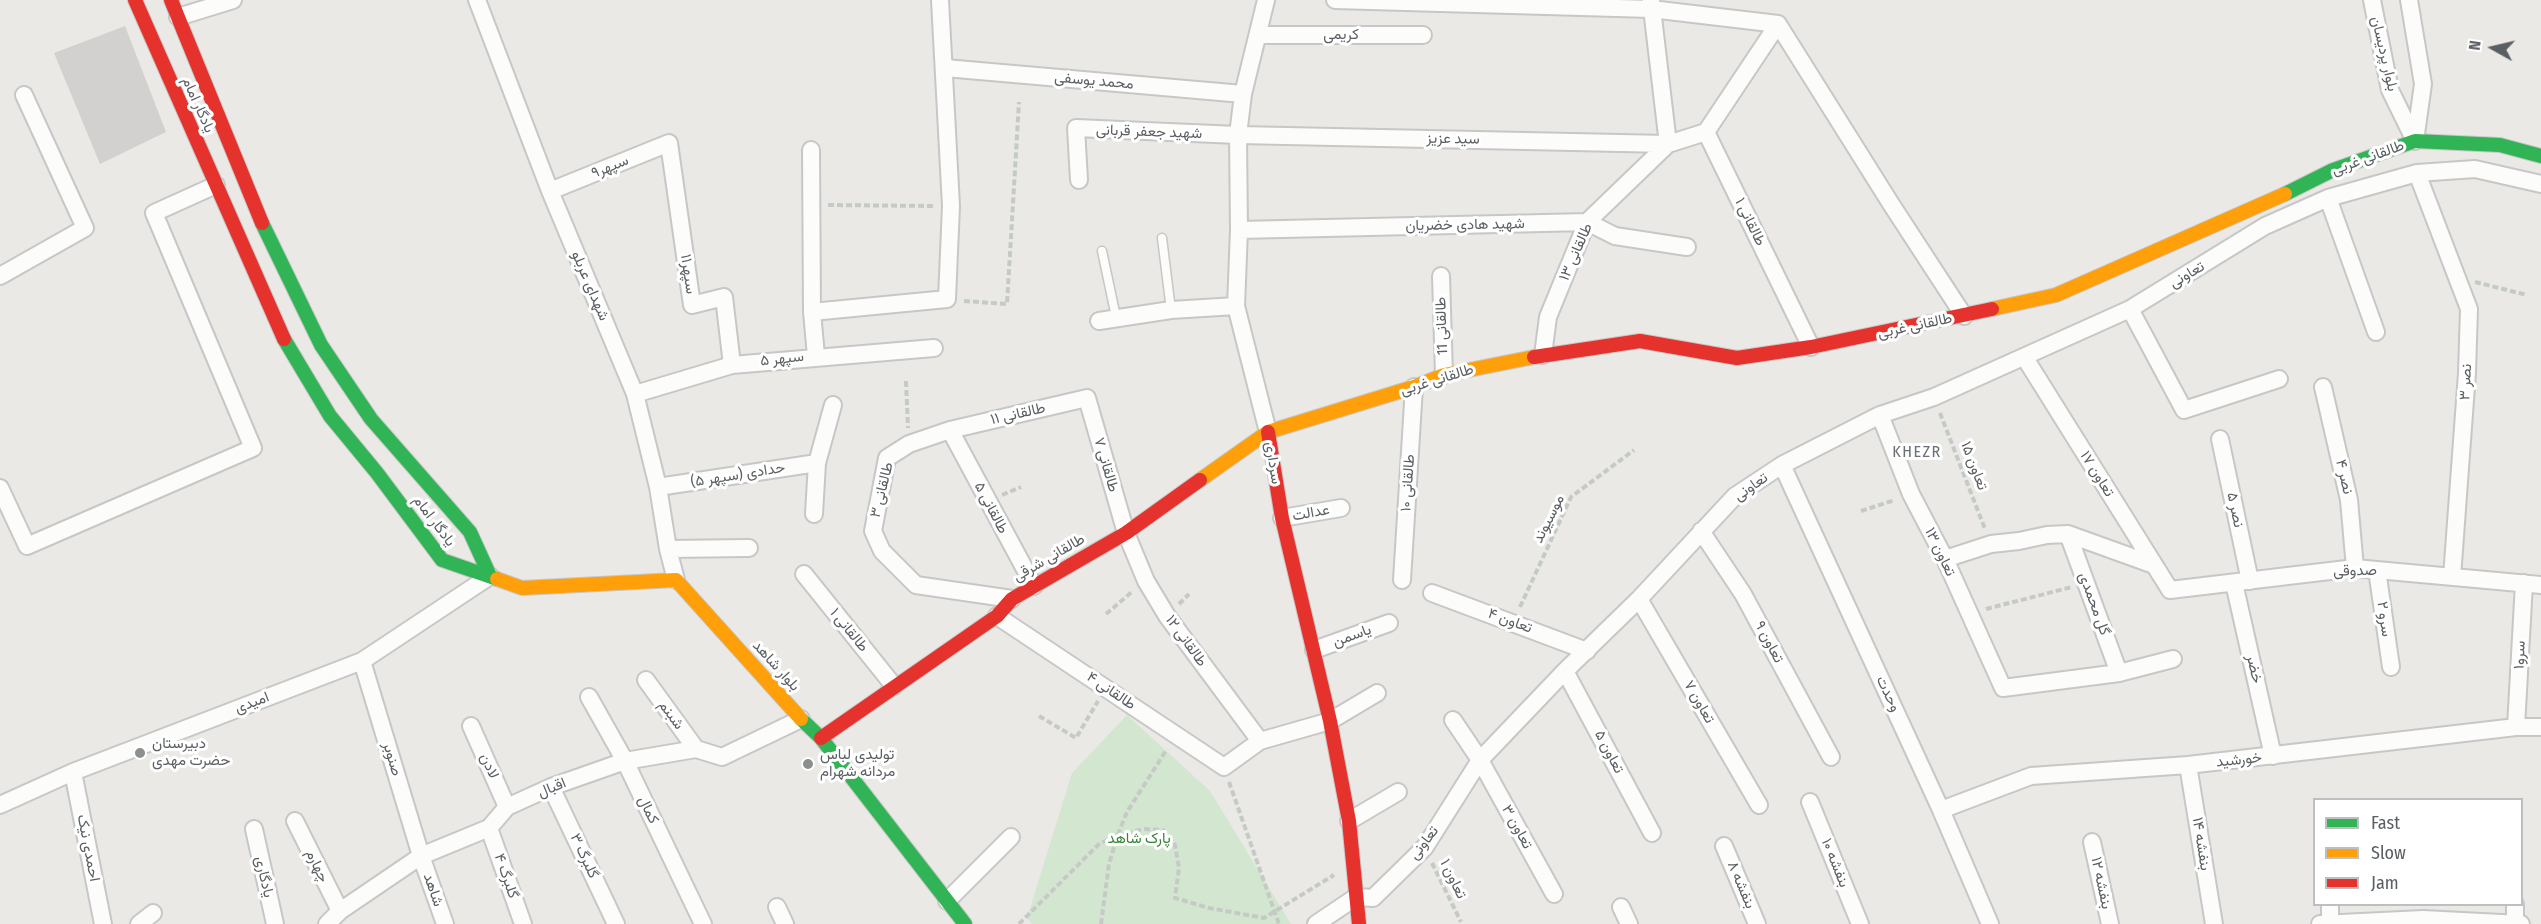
<!DOCTYPE html>
<html>
<head>
<meta charset="utf-8">
<style>
	body { margin:0 }
	#map { position:relative; width:2541px; height:924px; overflow:hidden; background:#eae9e5; font-family:"Fira Sans Condensed",sans-serif }
	canvas { display:block }
	.legend { position:absolute; left:2313px; top:798px; width:210px; height:108px; box-sizing:border-box; background:#fff; border:2px solid #bdbfc1; margin:0; padding:8px 10px; list-style:none; font-size:18px; color:#5a5f63 }
	.legend li { display:flex; align-items:center; gap:12px; height:30px }
	.legend b { width:30px; border:2px solid #bdbfc1 }
	.north { position:absolute; left:2463px; top:18px; width:60px; height:60px; -webkit-text-stroke:4px #fff; paint-order:stroke; rotate:278deg; font-size:16px; font-weight:700; line-height:24px; text-align:center; color:#5a5f63 }
	.north::after { content:''; display:block; margin:auto; width:21px; height:27px; background:#5a5f63; clip-path:polygon(50% 0,100% 100%,50% 72%,0 100%) }
</style>
</head>
<body>
<div id="map">
<canvas width="2541" height="924"></canvas>
<ul class="legend">
<li><b style="height:8px;background:#30b455"></b>Fast</li>
<li><b style="height:8px;background:#ff9f0a"></b>Slow</li>
<li><b style="height:8px;background:#e5322d"></b>Jam</li>
</ul>
<div class="north">N</div>
</div>
<script>
const g = document.querySelector('canvas').getContext('2d');
g.lineJoin = 'round';
function paint(path, color) { g.fillStyle = color; g.fill(path, 'evenodd'); }
const toPath = rows => new Path2D(rows.map(r => 'M' + r).join(''));
function trace(path, color, width, dash) { g.strokeStyle = color; g.lineWidth = width; g.lineCap = dash ? 'butt' : 'round'; g.setLineDash(dash || []); g.stroke(path); }
function drawText(font, color, halo, rows, align = 'center') {
  g.font = font + ' "Fira Sans Condensed",Vazirmatn,sans-serif'; g.lineWidth = 6; g.setLineDash([]); g.textBaseline = 'middle'; g.strokeStyle = halo; g.fillStyle = color; for (const [text, x, y, turn = 0] of rows) {
    g.save(); g.translate(x, y); g.rotate((+turn || 0) * Math.PI / 180); g.textAlign = isNaN(turn) ? turn : align; if (halo) g.strokeText(text, 0, 0); g.fillText(text, 0, 0); g.restore();
  }
}
paint(toPath([
	[1127,715,1210,791,1291,924,1032,924,1027,918,1072,773]
]), '#d3e6d0');
paint(toPath([
	[125,26,166,132,100,164,54,53]
]), '#d2d1cf');
const lane = toPath([
	[1162,238,1171,310],
	[1102,251,1116,317]
]);
const street = toPath([
	[477,0,550,191,635,394,658,487,668,549,676,580],
	[1266,0,1243,94,1238,135,1239,230,1236,306,1268,432],
	[1335,0,1651,9,1778,24,1891,204,1964,316],
	[1651,0,1668,144],
	[2372,0,2390,90,2415,141],
	[2409,0,2423,84,2415,141],
	[178,17,233,0],
	[1259,35,1423,35],
	[945,68,1243,94],
	[1706,132,1778,24],
	[811,150,812,312,816,356],
	[2417,173,2469,309,2467,373,2452,577],
	[1079,180,1076,128,1238,135,1668,144,1706,132,1811,347],
	[550,191,669,143,692,305,724,297,732,365],
	[2328,198,2376,332],
	[1239,230,1587,222,1615,236,1687,247],
	[0,276,85,228,24,95],
	[1441,276,1444,375],
	[2130,309,2184,410,2279,379],
	[812,312,947,299,951,206,940,0],
	[1099,321,1171,310,1236,306],
	[1543,355,1548,317,1587,222,1668,144],
	[2025,358,2170,590,2355,568,2541,585],
	[2323,387,2349,500,2355,568],
	[635,394,732,365,934,348],
	[1880,415,1911,494,1945,559,2003,688,2119,673,2173,659],
	[950,430,1034,586],
	[2220,439,2250,581],
	[1782,465,1941,810,1990,924],
	[658,487,817,463],
	[0,488,27,546,253,448,154,213,216,185],
	[814,514,817,463,833,405],
	[1282,518,1341,508],
	[1701,531,1743,594,1831,757],
	[2068,534,2119,673],
	[668,549,749,548],
	[1945,559,1991,544,2019,541,2047,535,2068,534,2154,565],
	[2377,570,2391,667],
	[804,574,894,686],
	[1402,580,1414,387],
	[2234,583,2273,756],
	[1432,593,1587,651],
	[1012,599,916,585,882,551,873,531,887,458,909,444,950,430,1087,398,1126,533,1146,581,1167,616,1260,741],
	[1639,599,1759,805],
	[997,616,1224,767,1260,741,1330,721,1377,693],
	[1314,650,1389,623],
	[362,661,421,856,445,924],
	[1565,671,1652,833],
	[646,680,696,749],
	[589,697,625,761,703,924],
	[1453,720,1480,760,1554,894],
	[471,726,507,807],
	[2516,727,2524,583],
	[2188,765,2214,924],
	[73,772,103,924],
	[551,787,616,924],
	[1810,802,1860,924],
	[0,805,73,772,362,661,490,576],
	[1941,810,2031,776,2188,765,2516,727,2541,727],
	[295,821,340,911],
	[1349,821,1398,792],
	[489,828,523,924],
	[254,829,275,924],
	[2092,842,2110,924],
	[1724,846,1757,924],
	[947,901,1011,837],
	[2330,904,2330,923],
	[777,907,785,924],
	[1621,907,1629,924],
	[2515,923,2515,904],
	[139,924,153,913],
	[327,924,340,911,421,856,489,828,507,807,551,787,625,761,696,749,722,757,801,719],
	[1316,924,1356,897,1373,898,1425,847,1480,760,1565,671,1639,599,1735,496,1782,465,1880,415,1934,397,2130,309,2265,226,2328,198,2417,173,2475,169,2541,184],
	[2320,924,2423,919,2521,924]
]);
const fast = toPath([
	[2285,194,2333,170,2415,141,2500,145,2541,156],
	[262,223,321,345,371,419,470,532,490,576],
	[284,339,330,416,377,473,442,560,497,579],
	[801,719,821,738,965,924]
]);
const slow = toPath([
	[1992,309,2056,295,2285,194],
	[1200,480,1268,432,1414,387,1444,375,1534,357],
	[497,579,522,588,676,580,801,719]
]);
const jam = toPath([
	[135,0,284,339],
	[171,0,262,223],
	[1534,357,1640,341,1737,358,1811,347,1992,309],
	[1268,432,1282,518,1330,721,1349,821,1359,924],
	[821,738,997,616,1012,599,1126,533,1200,480]
]);
trace(lane, '#c7c7c7', 11);
trace(street, '#c7c7c7', 20);
trace(fast, '#c7c7c7', 16);
trace(slow, '#c7c7c7', 16);
trace(jam, '#c7c7c7', 16);
trace(toPath([
	[828,205,935,206],
	[2475,282,2527,295],
	[964,301,1007,304,1019,102],
	[906,381,908,428],
	[1940,413,1985,529],
	[1002,495,1021,487],
	[1861,511,1895,500],
	[1179,604,1189,594],
	[1520,607,1571,497,1634,450],
	[1986,609,2072,587],
	[1106,614,1133,591],
	[1039,716,1076,738,1098,701],
	[1229,782,1279,924],
	[1432,863,1461,922],
	[1019,924,1100,843,1117,837,1127,812,1167,749],
	[1101,924,1109,864,1117,837,1142,829,1163,830,1175,845,1179,868,1175,898,1209,908,1264,918,1334,875]
]), '#c5cac7', 4, [6, 3]);
trace(lane, '#fcfcfb', 8);
trace(street, '#fcfcfb', 16);
trace(fast, '#30b455', 14);
trace(slow, '#ff9f0a', 14);
trace(jam, '#e5322d', 14);
for (const [x, y, r, color] of [
	[140,753,6,"#8c8f90"],
	[808,764,6,"#8c8f90"]
]) { const dot = new Path2D(); dot.arc(x, y, r, 0, 2 * Math.PI); g.fillStyle = color; g.fill(dot); trace(dot, '#fff', 2); }
drawText('15px', '#5a5f63', '#fff', [
	["کریمی",1341,35],
	["بلوار پردیسان",2384,54,77],
	["محمد یوسفی",1094,81,5],
	["یادگار امام",198,105,66],
	["شهید جعفر قربانی",1149,132,2],
	["سید عزیز",1453,139,1],
	["طالقانی غربی",2368,158,-20],
	["سپهر۹",610,167,-22],
	["طالقانی ۱",1750,222,64],
	["شهید هادی خضریان",1465,225,-1],
	["طالقانی ۱۳",1576,252,-66],
	["سپهر۱۱",688,274,82],
	["تعاونی",2187,275,-31],
	["شهدای عربلو",590,286,67],
	["طالقانی 11",1442,326,-92],
	["طالقانی غربی",1915,326,-12],
	["سپهر ۵",782,359,-6],
	["طالقانی غربی",1437,380,-17],
	["نصر ۳",2466,382,-87],
	["طالقانی ۱۱",1018,414,-13],
	["سرداری",1273,463,81],
	["طالقانی ۷",1106,465,74],
	["تعاون ۱۵",1974,466,69],
	["تعاون ۱۷",2097,474,58],
	["حدادی (سپهر ۵)",738,475,-9],
	["نصر ۴",2344,477,77],
	["طالقانی ۱۰",1408,483,-86],
	["تعاونی",1751,487,-35],
	["طالقانی ۳",882,490,-76],
	["طالقانی ۵",991,508,62],
	["نصر ۵",2235,510,78],
	["عدالت",1311,513,-10],
	["موسیوند",1549,519,-63],
	["یادگار امام",434,521,53],
	["تعاون ۱۳",1940,552,64],
	["طالقانی شرقی",1049,558,-30],
	["صدوقی",2355,571,-1],
	["گل محمدی",2094,604,70],
	["سرو ۲",2384,619,82],
	["تعاون ۴",1510,621,20],
	["طالقانی ۱",849,630,51],
	["یاسمن",1352,636,-20],
	["طالقانی ۱۲",1186,641,54],
	["تعاون ۹",1769,642,62],
	["سرو۱",2520,655,-87],
	["بلوار شاهد",776,666,48],
	["خضر",2254,669,77],
	["طالقانی ۴",1111,691,34],
	["وحدت",1888,694,65],
	["تعاون ۷",1699,702,60],
	["امیدی",252,703,-21],
	["شبنم",671,715,54],
	["تعاون ۵",1609,752,62],
	["صنوبر",392,759,73],
	["خورشید",2239,760,-6],
	["لادن",489,766,66],
	["اقبال",552,788,-22],
	["کمال",648,810,64],
	["تعاون ۳",1517,827,61],
	["تعاونی",1424,843,-52],
	["بنفشه ۱۴",2201,844,81],
	["احمدی نیک",88,848,79],
	["گلبرگ ۳",584,856,65],
	["بنفشه ۱۰",1835,863,68],
	["چهارم",317,866,64],
	["گلبرگ ۴",506,876,71],
	["یادگاری",264,877,77],
	["تعاون ۱",1453,879,64],
	["بنفشه ۱۲",2101,883,78],
	["بنفشه ۸",1741,885,67],
	["شاهد",433,890,71]
]);
drawText('15px', '#5a5f63', '#fff', [
	["دبیرستان",152,744],
	["حضرت مهدی",152,761],
	["تولیدی لباس",820,755],
	["مردانه شهرام",820,772]
], 'left');
drawText('15px', '#398537', '#fff', [
	["پارک شاهد",1139,839]
]);
g.letterSpacing = '1.5px';
drawText('16px', '#6b7175', '#fff', [
	["KHEZR",1917,453]
]);
g.letterSpacing = '0px';
</script>
</body>
</html>
